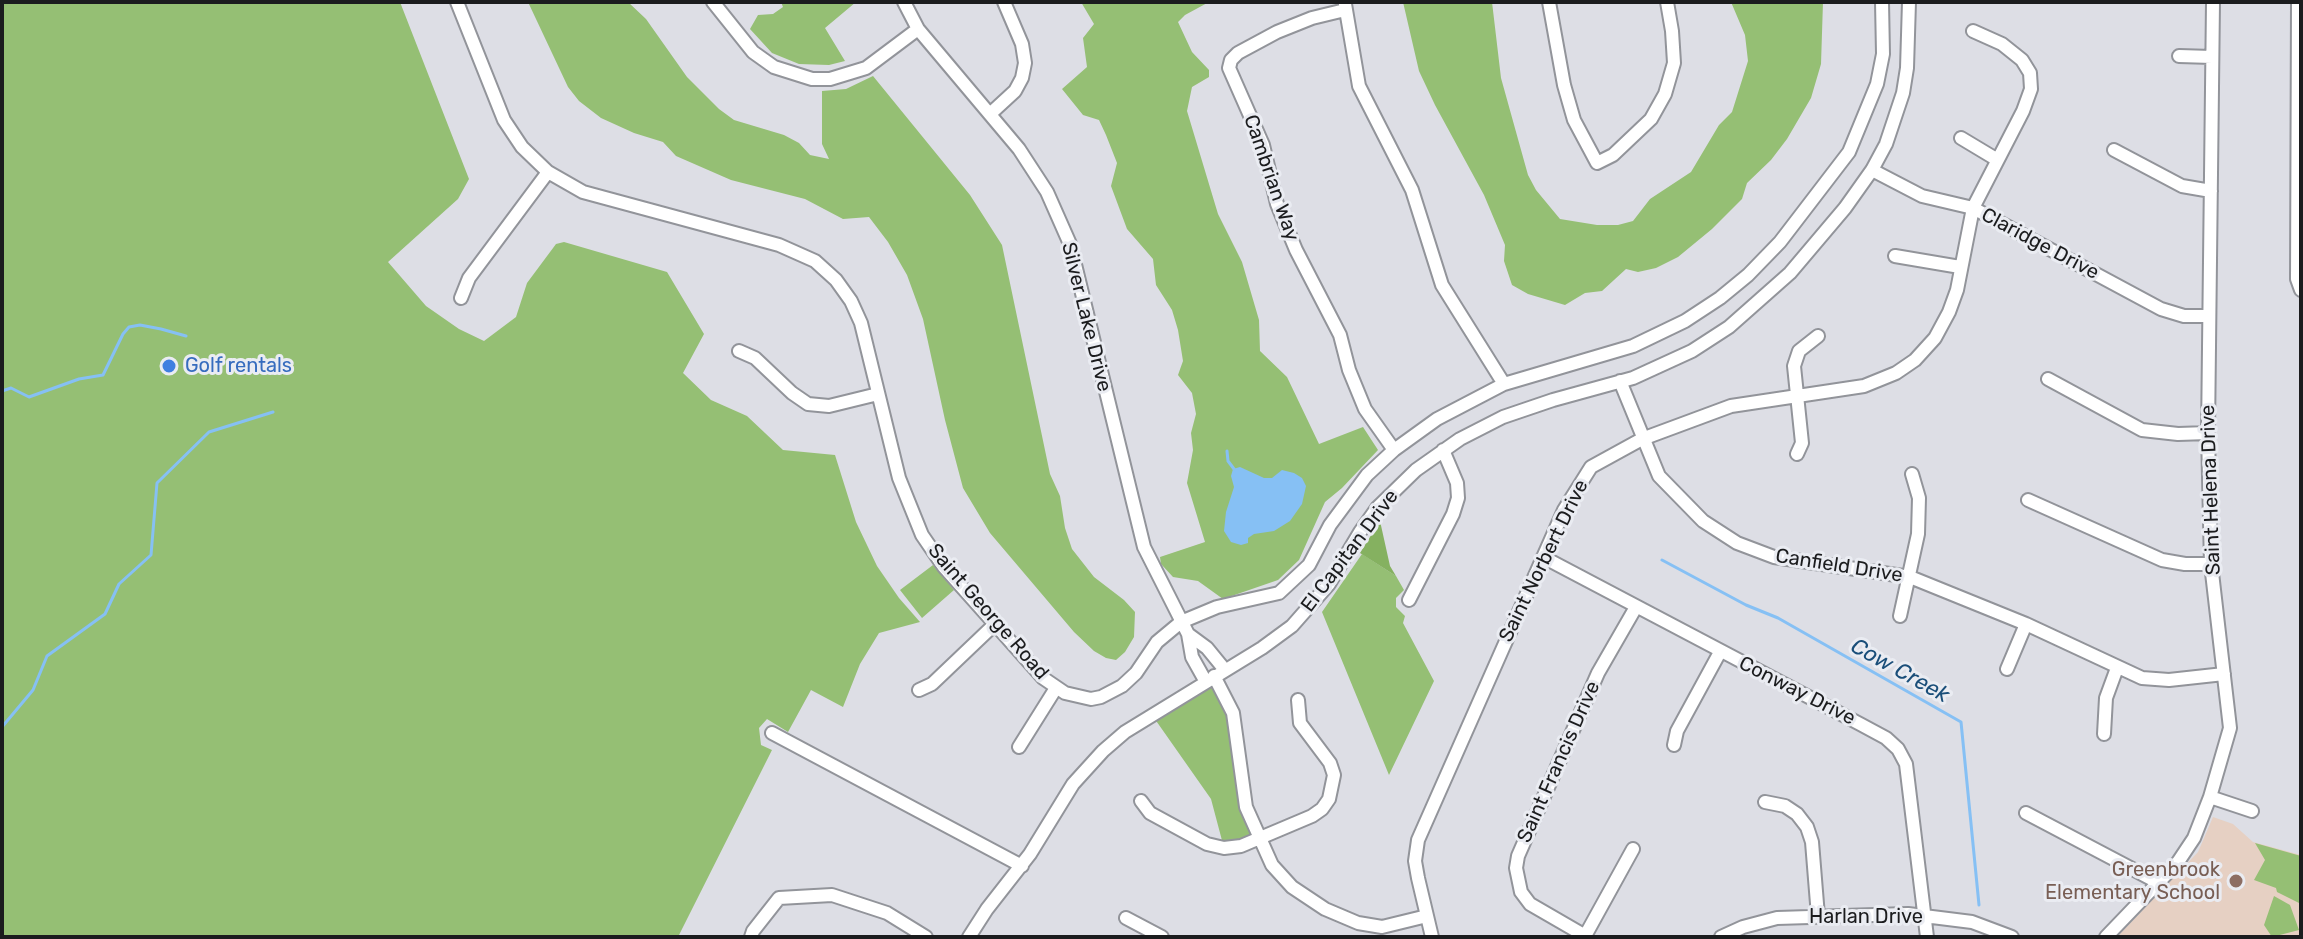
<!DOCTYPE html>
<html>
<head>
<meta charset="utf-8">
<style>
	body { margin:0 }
	#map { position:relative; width:2303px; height:939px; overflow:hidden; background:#dddee5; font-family:Rubik,sans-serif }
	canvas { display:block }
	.frame { position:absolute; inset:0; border:4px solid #1b1c1e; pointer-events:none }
</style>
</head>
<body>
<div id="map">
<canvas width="2303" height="939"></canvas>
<div class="frame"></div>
</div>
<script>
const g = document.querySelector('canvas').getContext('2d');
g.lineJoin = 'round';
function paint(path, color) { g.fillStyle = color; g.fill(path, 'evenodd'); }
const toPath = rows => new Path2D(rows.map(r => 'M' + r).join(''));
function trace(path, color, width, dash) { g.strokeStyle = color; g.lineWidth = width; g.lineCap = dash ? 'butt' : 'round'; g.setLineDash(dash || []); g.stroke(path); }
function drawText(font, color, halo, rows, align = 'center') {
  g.font = font + ' Rubik,sans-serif'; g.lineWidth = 6; g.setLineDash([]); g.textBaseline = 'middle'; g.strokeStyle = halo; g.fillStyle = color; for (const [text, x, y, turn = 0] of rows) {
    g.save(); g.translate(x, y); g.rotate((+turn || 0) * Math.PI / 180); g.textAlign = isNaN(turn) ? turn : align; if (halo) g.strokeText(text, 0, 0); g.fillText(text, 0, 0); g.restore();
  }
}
paint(toPath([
	[2213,817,2233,824,2253,842,2301,855,2301,937,2117,937,2198,852]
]), '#e6d0c3');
paint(toPath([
	[2,2,400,2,469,179,458,199,388,262,426,306,459,329,484,341,516,317,527,283,556,244,564,242,667,272,704,334,683,373,711,400,747,416,783,450,835,455,856,522,877,566,899,598,920,622,879,633,860,664,843,707,811,690,788,732,767,719,759,728,761,745,772,750,678,937,2,937],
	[528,2,628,2,646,19,687,77,719,109,734,120,784,135,799,143,810,155,829,159,822,144,822,91,846,89,873,76,970,195,1002,245,1050,474,1060,496,1065,528,1072,549,1094,577,1124,600,1135,612,1134,637,1125,652,1116,660,1106,658,1094,651,1074,632,990,533,963,488,945,420,923,319,907,275,888,242,869,217,843,219,805,199,731,180,676,156,663,142,634,133,601,118,579,101,568,87],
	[781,2,856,2,825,28,845,61,829,65,799,64,772,53,750,29,758,15,773,14,783,7],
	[1081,2,1209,2,1185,15,1178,22,1192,52,1209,70,1209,77,1192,87,1187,111,1218,214,1242,262,1259,320,1260,351,1287,377,1319,444,1363,427,1378,450,1342,488,1325,502,1299,560,1278,580,1223,599,1198,581,1173,577,1161,564,1160,557,1205,542,1187,483,1193,450,1191,433,1196,414,1192,393,1178,375,1183,361,1178,330,1172,310,1156,285,1153,259,1127,229,1111,186,1117,163,1106,135,1099,120,1083,115,1062,89,1087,67,1083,38,1094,24],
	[1403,2,1492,2,1501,78,1528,175,1536,190,1560,219,1597,225,1618,225,1633,221,1650,199,1691,172,1719,125,1732,112,1748,61,1745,35,1731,2,1823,2,1821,64,1811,98,1787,139,1771,160,1747,183,1742,199,1712,229,1678,257,1656,268,1638,272,1626,269,1602,291,1585,293,1565,305,1528,294,1512,285,1504,261,1505,245,1484,195,1435,105,1419,71],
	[1362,554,1396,576,1404,590,1396,598,1396,607,1405,616,1403,623,1434,681,1389,775,1322,612],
	[933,565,954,590,922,618,900,590],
	[1214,676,1233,713,1246,807,1259,839,1224,848,1211,799,1152,715],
	[2255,843,2301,856,2301,904,2277,892,2276,888,2254,880,2265,860],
	[2274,896,2290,905,2299,930,2272,937,2264,925]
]), '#95bf74');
paint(toPath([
	[1380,521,1390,566,1396,576,1360,553]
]), '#85b160');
paint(toPath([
	[1240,467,1264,478,1272,478,1282,470,1294,473,1302,478,1306,486,1302,504,1290,521,1274,531,1254,534,1248,538,1248,543,1241,545,1231,542,1224,531,1226,512,1234,487,1231,476,1233,469]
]), '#86c0f4');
trace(toPath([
	[2,391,11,388,29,397,79,379,103,375,123,334,129,327,140,325,161,329,186,336],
	[1227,451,1228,461,1234,469],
	[1662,560,1746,605,1778,618,1961,722,1979,905],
	[2,727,33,690,47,656,105,614,119,584,151,555,157,483,209,432,273,412]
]), '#86c0f4', 3);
const minor = toPath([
	[457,2,504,120,522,147,548,172,583,192,779,245,815,261,836,280,851,301,861,323,899,478,922,535,944,567,1043,678,1065,693,1091,699,1101,697,1122,686,1136,673,1157,642,1181,622,1217,607,1279,593,1309,565,1330,525,1367,475,1394,450,1437,419,1504,384,1633,346,1685,321,1720,298,1748,275,1780,242,1849,152,1877,84,1883,54,1882,2],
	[713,2,753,52,774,67,812,79,830,79,866,68,918,29],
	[904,2,918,29,1019,149,1047,192,1070,244,1144,547,1188,634,1192,657,1206,682],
	[1549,2,1564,85,1574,120,1597,163,1613,155,1651,119,1665,94,1674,63,1672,31,1667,2],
	[2298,2,2297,279,2301,290],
	[1345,4,1359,86,1412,190,1442,285,1504,384],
	[1345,10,1312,18,1277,32,1238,53,1231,60,1229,68,1263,145,1277,204,1296,250,1340,335,1349,370,1365,409,1394,450],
	[2179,56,2212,57],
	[990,114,1015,91,1022,78,1025,63,1022,44,1004,2],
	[1961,138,1996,159],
	[2114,150,2182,186,2211,191],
	[1872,170,1922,196,1973,208,2161,309,2184,316,2208,316],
	[1895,256,1960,267],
	[461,298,469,278,548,172],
	[739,351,755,358,792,393,808,404,829,406,878,394],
	[2048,379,2142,430,2178,434,2208,433],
	[1620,381,1659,476,1703,521,1737,543,1774,557,1910,577,2026,624,2142,678,2169,680,2224,674],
	[1797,454,1802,443,1794,366,1799,351,1818,336],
	[2028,500,2162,560,2185,564,2211,564],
	[1543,557,1860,724,1886,738,1898,749,1906,764,1927,937],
	[1409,600,1453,514,1458,498,1457,483,1443,450],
	[1900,616,1918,534,1919,498,1912,474],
	[1188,634,1207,648,1225,670],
	[2007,669,2026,624],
	[1214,676,1233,713,1246,807,1272,865,1292,887,1325,909,1358,923,1382,927,1427,916],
	[919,690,932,684,995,624],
	[772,733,1022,866],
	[2104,734,2106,698,2117,668],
	[1674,745,1677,731,1720,652],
	[1019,747,1056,688],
	[2210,797,2252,811],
	[1141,801,1150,813,1207,844,1224,848,1241,846,1312,816,1322,809,1329,799,1334,775,1330,763,1300,723,1298,700],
	[1765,802,1785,806,1797,814,1807,827,1812,842,1818,916],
	[2026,813,2159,883],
	[1126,918,1162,937],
	[1585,936,1633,849],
	[751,937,753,931,779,898,832,895,887,913,926,937],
	[969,937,987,909,1030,854,1073,784,1103,751,1125,732,1262,648,1292,626,1329,584,1360,532,1377,508,1416,470,1460,439,1503,417,1553,400,1633,378,1692,351,1729,327,1790,273,1845,208,1872,170,1886,144,1903,93,1907,68,1909,2],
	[1432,937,1418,878,1415,861,1418,840,1564,510,1591,467,1642,439,1731,406,1864,386,1896,373,1915,360,1935,338,1949,312,1957,290,1973,208,2023,111,2031,89,2030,73,2022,60,2002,44,1973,31],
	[1587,937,1530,904,1521,892,1516,868,1518,856,1598,673,1636,607],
	[1721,937,1743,927,1777,918,1908,914,1972,922,2012,937],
	[2106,937,2178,862,2194,838,2210,797,2230,728,2211,564,2208,433,2213,2]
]);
trace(minor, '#92949a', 16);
trace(minor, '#fff', 12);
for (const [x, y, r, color] of [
	[169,366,8,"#3f7fe0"],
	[2236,881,8,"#8d6e63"]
]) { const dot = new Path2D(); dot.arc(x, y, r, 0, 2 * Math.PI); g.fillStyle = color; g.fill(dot); trace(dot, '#eaecf2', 3); }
drawText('20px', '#1b1c1e', '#eaecf2', [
	["Cambrian Way",1271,178,71],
	["Claridge Drive",2040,244,28],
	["Silver Lake Drive",1086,317,76],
	["Saint Helena Drive",2211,490,-92],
	["El Capitan Drive",1350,551,-53],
	["Saint Norbert Drive",1544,561,-64],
	["Canfield Drive",1839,566,9],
	["Saint George Road",988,612,49],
	["Conway Drive",1797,691,27],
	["Saint Francis Drive",1559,762,-66],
	["Harlan Drive",1866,917]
]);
drawText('20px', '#366cbe', '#eaecf2', [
	["Golf rentals",185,366]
], 'left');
drawText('20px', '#785e54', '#eaecf2', [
	["Greenbrook",2220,870],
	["Elementary School",2220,893]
], 'right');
drawText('italic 22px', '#1a4e79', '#eaecf2', [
	["Cow Creek",1900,671,29]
]);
</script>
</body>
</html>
